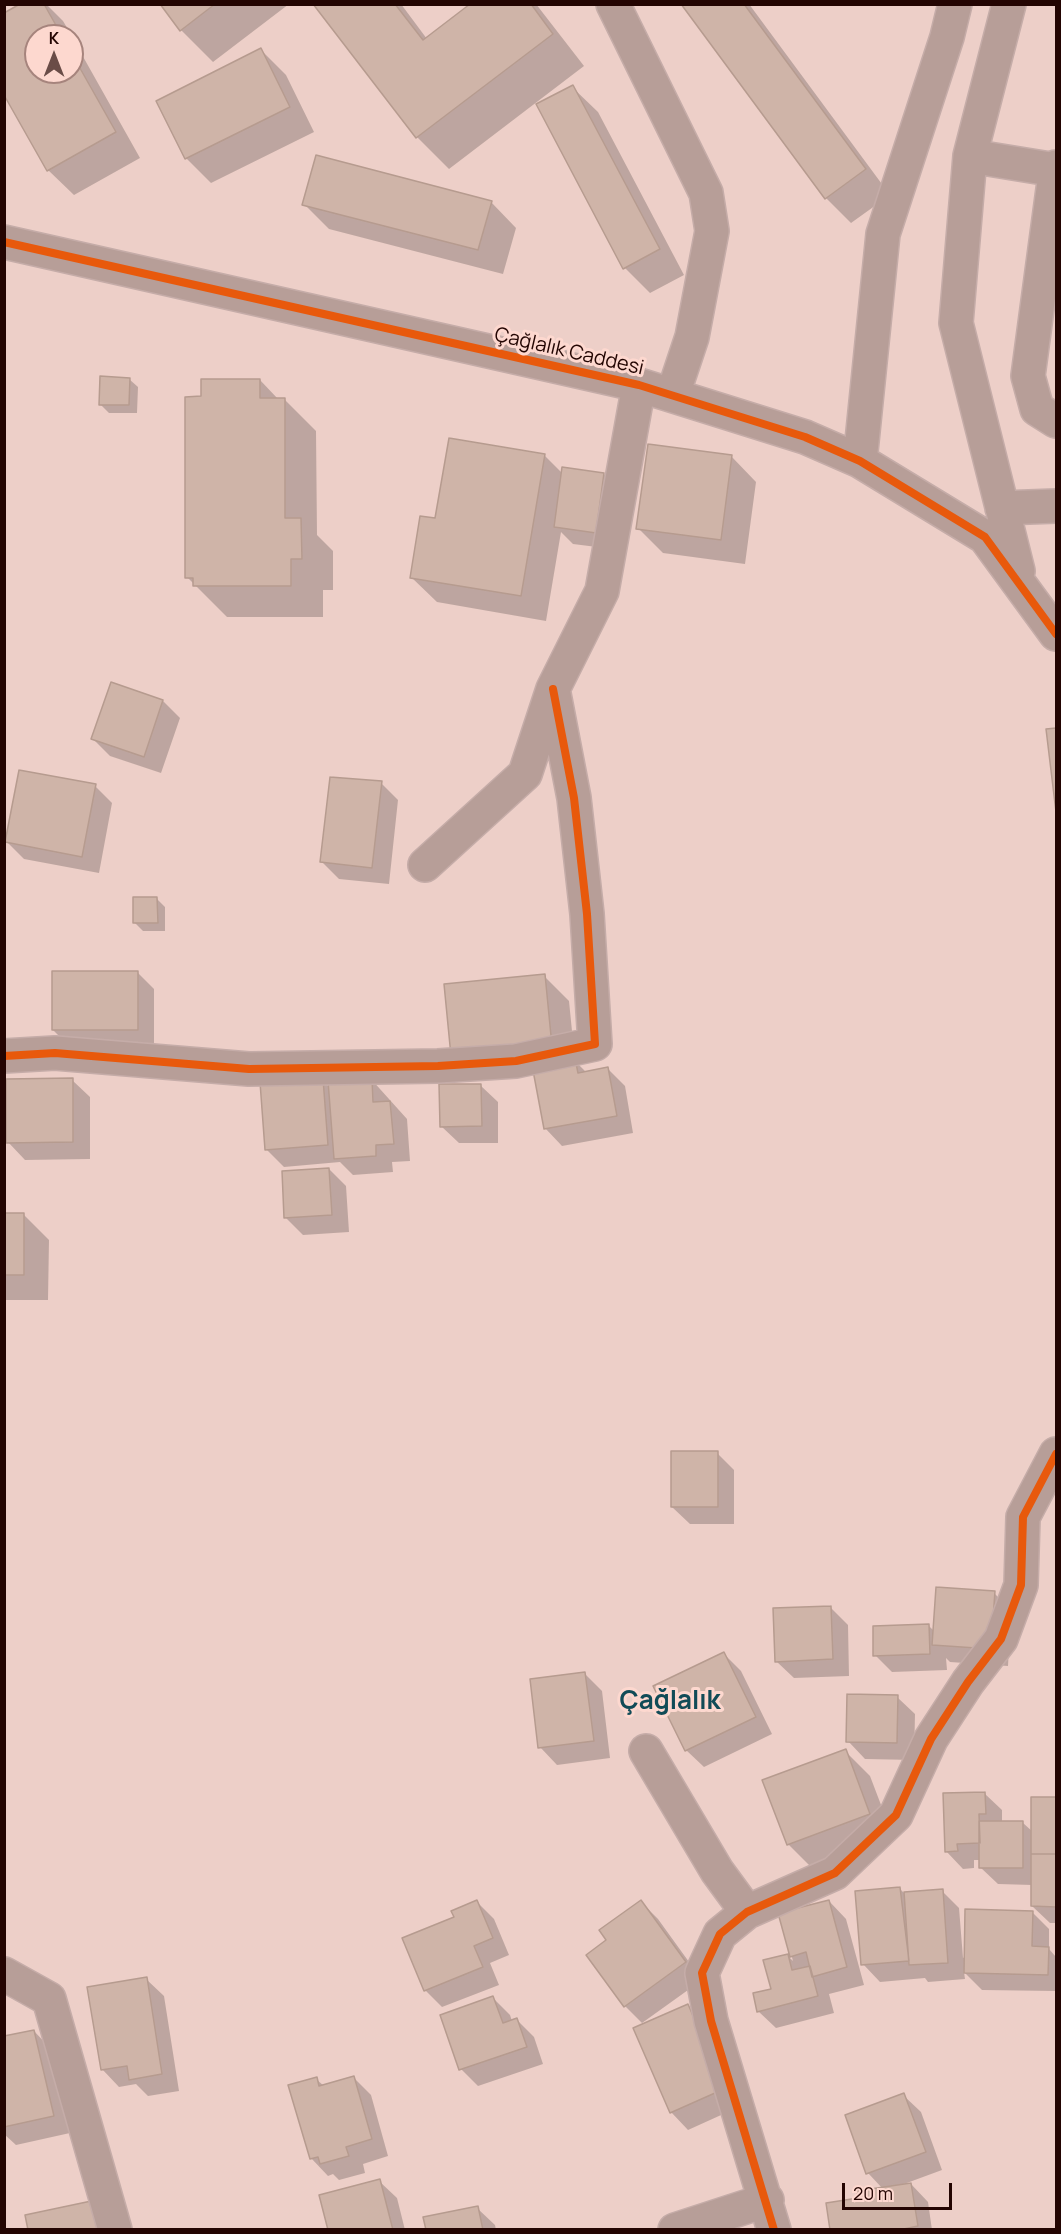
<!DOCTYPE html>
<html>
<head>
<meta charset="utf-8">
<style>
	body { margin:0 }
	#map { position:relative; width:1061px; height:2234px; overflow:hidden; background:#edcfc8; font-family:Manrope,sans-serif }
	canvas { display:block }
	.frame { position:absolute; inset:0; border:6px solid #230502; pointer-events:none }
	.north { position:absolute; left:24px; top:24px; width:60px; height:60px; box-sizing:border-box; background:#fdd8cf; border:2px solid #a6847d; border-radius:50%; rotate:0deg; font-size:16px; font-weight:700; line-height:24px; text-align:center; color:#230502 }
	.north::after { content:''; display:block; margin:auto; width:21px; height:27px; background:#6a4c47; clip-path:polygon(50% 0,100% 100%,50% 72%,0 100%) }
	.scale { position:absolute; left:842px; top:2183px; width:110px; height:27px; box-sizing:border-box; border:3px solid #230502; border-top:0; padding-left:8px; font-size:18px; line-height:21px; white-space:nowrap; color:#230502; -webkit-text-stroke:4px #fdd8cf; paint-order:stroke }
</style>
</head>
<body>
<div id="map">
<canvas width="1061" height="2234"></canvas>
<div class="frame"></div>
<div class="north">K</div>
<div class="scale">20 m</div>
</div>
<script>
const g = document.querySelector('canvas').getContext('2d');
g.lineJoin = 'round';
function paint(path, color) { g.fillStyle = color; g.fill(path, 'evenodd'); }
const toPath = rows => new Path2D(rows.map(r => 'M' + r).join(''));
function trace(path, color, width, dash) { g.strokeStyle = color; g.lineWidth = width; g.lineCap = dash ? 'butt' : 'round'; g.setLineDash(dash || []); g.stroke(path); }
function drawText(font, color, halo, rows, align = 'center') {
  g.font = font + ' Manrope,sans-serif'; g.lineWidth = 6; g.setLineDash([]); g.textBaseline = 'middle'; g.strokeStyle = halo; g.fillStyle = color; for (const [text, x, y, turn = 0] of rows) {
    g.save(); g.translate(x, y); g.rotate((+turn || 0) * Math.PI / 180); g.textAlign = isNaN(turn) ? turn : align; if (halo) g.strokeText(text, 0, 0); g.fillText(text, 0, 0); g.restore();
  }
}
paint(toPath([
	[23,4,46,4,63,21,72,36,36,36,36,72,72,72,72,37,140,158,74,195,48,170],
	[161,4,289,4,213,62,181,30],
	[315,4,401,4,427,39,472,4,536,4,584,66,449,169,417,137],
	[682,4,749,4,890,195,851,223,826,198],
	[261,50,286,75,314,132,211,183,186,158],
	[572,87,598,112,684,275,650,293,625,268],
	[491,202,516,228,503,274,329,229,304,204],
	[129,379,138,387,137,413,109,413,100,404],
	[260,380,278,399,284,399,316,431,317,535,333,551,333,590,323,590,323,617,227,617,187,577],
	[544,455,563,474,604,474,621,492,613,549,573,544,561,532,546,621,437,602,411,577,436,520],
	[731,456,756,482,745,564,663,553,638,528],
	[163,701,180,718,161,773,110,756,93,739],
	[1056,730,1056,800,1048,731],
	[381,783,398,800,389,884,339,879,322,862],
	[95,786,112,803,99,873,24,859,7,842],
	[156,898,165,907,165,931,143,931,135,923],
	[137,972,154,989,154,1047,70,1047,53,1030],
	[544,976,569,1001,575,1061,587,1073,608,1069,625,1086,633,1133,562,1146,545,1128,536,1075,478,1080,453,1055],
	[371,1079,407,1119,410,1161,392,1162,393,1172,353,1175,340,1162,284,1167,266,1149,322,1080,330,1088],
	[72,1080,90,1097,90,1159,25,1160,8,1142],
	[480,1085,498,1102,498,1143,459,1143,441,1126],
	[329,1169,346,1186,349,1232,303,1235,286,1218],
	[4,1215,24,1215,49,1240,48,1300,4,1300],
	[717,1453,734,1470,734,1524,690,1524,672,1507],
	[994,1593,1011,1610,1008,1666,950,1662,946,1658,947,1670,892,1672,875,1655,929,1626,934,1631],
	[830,1607,848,1625,849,1676,794,1678,776,1661],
	[724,1654,741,1671,772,1734,704,1767,686,1750],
	[585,1674,602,1691,610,1758,557,1765,540,1747],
	[897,1697,915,1714,914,1760,865,1759,848,1741],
	[845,1751,870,1776,894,1839,813,1869,788,1844],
	[984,1793,1002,1810,1002,1822,1023,1823,1033,1832,1033,1798,1056,1799,1056,1923,1050,1923,1032,1906,1032,1885,998,1884,980,1867,981,1860,974,1860,974,1868,963,1869,946,1851],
	[900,1889,905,1894,942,1891,959,1908,963,1958,1032,1912,1049,1929,1049,1949,1056,1957,1056,1991,982,1990,964,1972,965,1979,928,1982,925,1978,880,1982,863,1964],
	[829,1901,846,1919,864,1985,829,1994,834,2013,776,2028,758,2011,772,1990,787,1955,793,1961,780,1914],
	[477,1902,494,1919,509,1955,490,1963,499,1985,442,2007,425,1990,456,1918],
	[641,1902,658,1919,702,1980,642,2023,625,2006,608,1940],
	[146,1979,164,1996,179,2091,148,2096,136,2084,119,2087,102,2069],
	[493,1998,510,2015,512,2021,516,2019,534,2037,543,2064,478,2086,461,2069],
	[687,2006,704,2023,741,2106,688,2130,671,2112],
	[34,2031,51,2049,70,2133,16,2145,4,2134,4,2038],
	[354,2078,371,2095,388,2156,363,2164,365,2173,339,2180,333,2174,328,2176,311,2158,316,2079,324,2086],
	[903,2095,921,2112,942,2170,904,2184,911,2184,928,2202,932,2230,832,2230,860,2199,883,2189,868,2173,846,2116],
	[379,2181,397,2198,405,2230,330,2230],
	[477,2208,495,2225,496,2230,427,2230]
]), '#0003');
const building = toPath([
	[20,4,44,4,62,36,36,36,36,72,72,72,72,54,116,132,47,171,4,95,4,13,20,4],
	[160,4,215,4,180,31,160,4],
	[313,4,395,4,423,40,470,4,531,4,553,34,416,138,313,4],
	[681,4,744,4,866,169,825,199,681,4],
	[261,48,290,107,185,159,156,101,261,48],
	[573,85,660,249,623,269,536,104,573,85],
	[316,155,492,201,478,250,302,205,316,155],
	[100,376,130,378,129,405,99,405,100,376],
	[201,379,260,379,260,398,285,398,285,518,301,518,302,559,291,559,291,586,193,586,193,578,185,578,185,397,201,396,201,379],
	[449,438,545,454,521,596,410,578,420,516,435,518,449,438],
	[648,444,732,455,721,540,636,529,648,444],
	[562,467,604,473,596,533,554,527,562,467],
	[111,682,163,700,144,757,91,739,111,682],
	[1056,728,1056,812,1046,729,1056,728],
	[19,770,96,784,82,857,5,842,19,770],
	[330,777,382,781,372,868,320,862,330,777],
	[133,897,157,897,158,923,133,923,133,897],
	[52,971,138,971,138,1030,52,1030,52,971],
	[545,974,552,1046,451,1056,444,984,545,974],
	[575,1058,578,1073,608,1067,617,1116,544,1129,532,1065,575,1058],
	[73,1078,73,1142,6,1143,6,1079,73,1078],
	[323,1078,328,1145,265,1150,260,1082,323,1078],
	[372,1078,373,1102,390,1101,394,1144,376,1145,376,1156,334,1159,328,1081,372,1078],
	[439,1084,481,1084,482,1126,440,1127,439,1084],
	[329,1168,332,1215,284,1218,282,1171,329,1168],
	[4,1213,24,1213,24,1275,4,1275,4,1213],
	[671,1451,718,1451,718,1507,671,1507,671,1451],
	[936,1587,995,1591,991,1649,932,1645,936,1587],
	[831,1606,833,1659,775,1662,773,1608,831,1606],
	[929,1624,930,1654,873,1656,873,1626,929,1624],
	[724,1652,756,1717,685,1751,653,1686,724,1652],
	[585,1672,594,1741,538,1748,530,1679,585,1672],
	[847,1694,898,1695,897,1743,846,1742,847,1694],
	[846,1749,870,1814,787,1845,762,1780,846,1749],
	[985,1792,986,1814,979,1814,980,1843,957,1844,958,1851,945,1852,943,1793,985,1792],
	[1031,1797,1056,1797,1056,1854,1031,1854,1031,1797],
	[979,1821,1023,1821,1023,1868,979,1868,979,1821],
	[1031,1854,1056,1854,1056,1907,1031,1906,1031,1854],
	[900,1887,909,1961,861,1965,855,1891,900,1887],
	[943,1889,948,1963,909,1965,904,1892,943,1889],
	[477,1900,493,1938,474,1946,483,1967,424,1991,402,1938,454,1917,451,1911,477,1900],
	[641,1900,686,1962,624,2007,586,1955,606,1940,599,1930,641,1900],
	[829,1900,847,1967,812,1977,806,1952,790,1957,778,1913,829,1900],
	[965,1909,1033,1911,1032,1946,1049,1947,1048,1975,964,1973,965,1909],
	[788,1954,792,1970,810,1966,818,1996,757,2012,753,1993,771,1989,763,1960,788,1954],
	[147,1977,162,2074,129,2080,127,2066,101,2070,87,1987,147,1977],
	[493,1996,503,2023,517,2018,527,2047,459,2070,440,2015,493,1996],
	[688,2004,724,2089,670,2113,633,2028,688,2004],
	[34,2030,54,2116,4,2127,4,2036,34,2030],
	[354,2076,372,2139,346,2147,349,2156,320,2164,318,2157,310,2159,288,2085,317,2077,319,2086,354,2076],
	[904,2093,926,2152,866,2174,845,2115,904,2093],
	[380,2179,393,2230,328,2230,319,2195,380,2179],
	[911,2183,918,2226,899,2230,830,2230,826,2203,858,2198,857,2191,911,2183],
	[96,2200,102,2230,28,2230,25,2215,96,2200],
	[478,2206,483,2230,426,2230,423,2217,478,2206]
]);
paint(building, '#cfb4a8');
trace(building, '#b69b8f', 1.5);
const minor = toPath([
	[613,4,706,193,712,231,692,337,673,394],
	[1009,4,970,156,956,323,1018,571],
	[970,156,1056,170],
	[1056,167,1028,376,1037,409,1056,421],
	[4,242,639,385,805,437,860,461,985,537,1056,634],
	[860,461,883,234,947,37,955,4],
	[1002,508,1056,506],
	[425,865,525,774,553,689,602,591,639,385],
	[4,1056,55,1053,249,1069,438,1066,516,1061,595,1044,587,914,574,798,553,689],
	[646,1751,717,1871,747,1912],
	[4,1974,49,1999,115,2230],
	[675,2230,767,2200],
	[774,2230,711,2021,702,1973,720,1934,747,1912,835,1873,896,1815,931,1739,968,1682,1001,1639,1021,1585,1023,1517,1056,1454]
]);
trace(minor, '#c5aca8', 36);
trace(minor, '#b79e98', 33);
trace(toPath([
	[4,242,639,385,805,437,860,461,985,537,1056,634],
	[4,1056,55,1053,249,1069,438,1066,516,1061,595,1044,587,914,574,798,553,689],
	[774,2230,711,2021,702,1973,720,1934,747,1912,835,1873,896,1815,931,1739,968,1682,1001,1639,1021,1585,1023,1517,1056,1454]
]), '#e8590c', 8);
drawText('20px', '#230502', '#fdd8cf', [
	["Çağlalık Caddesi",569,352,13]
]);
drawText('bold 26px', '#114b57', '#fdd8cf', [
	["Çağlalık",670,1702]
]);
</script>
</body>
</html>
